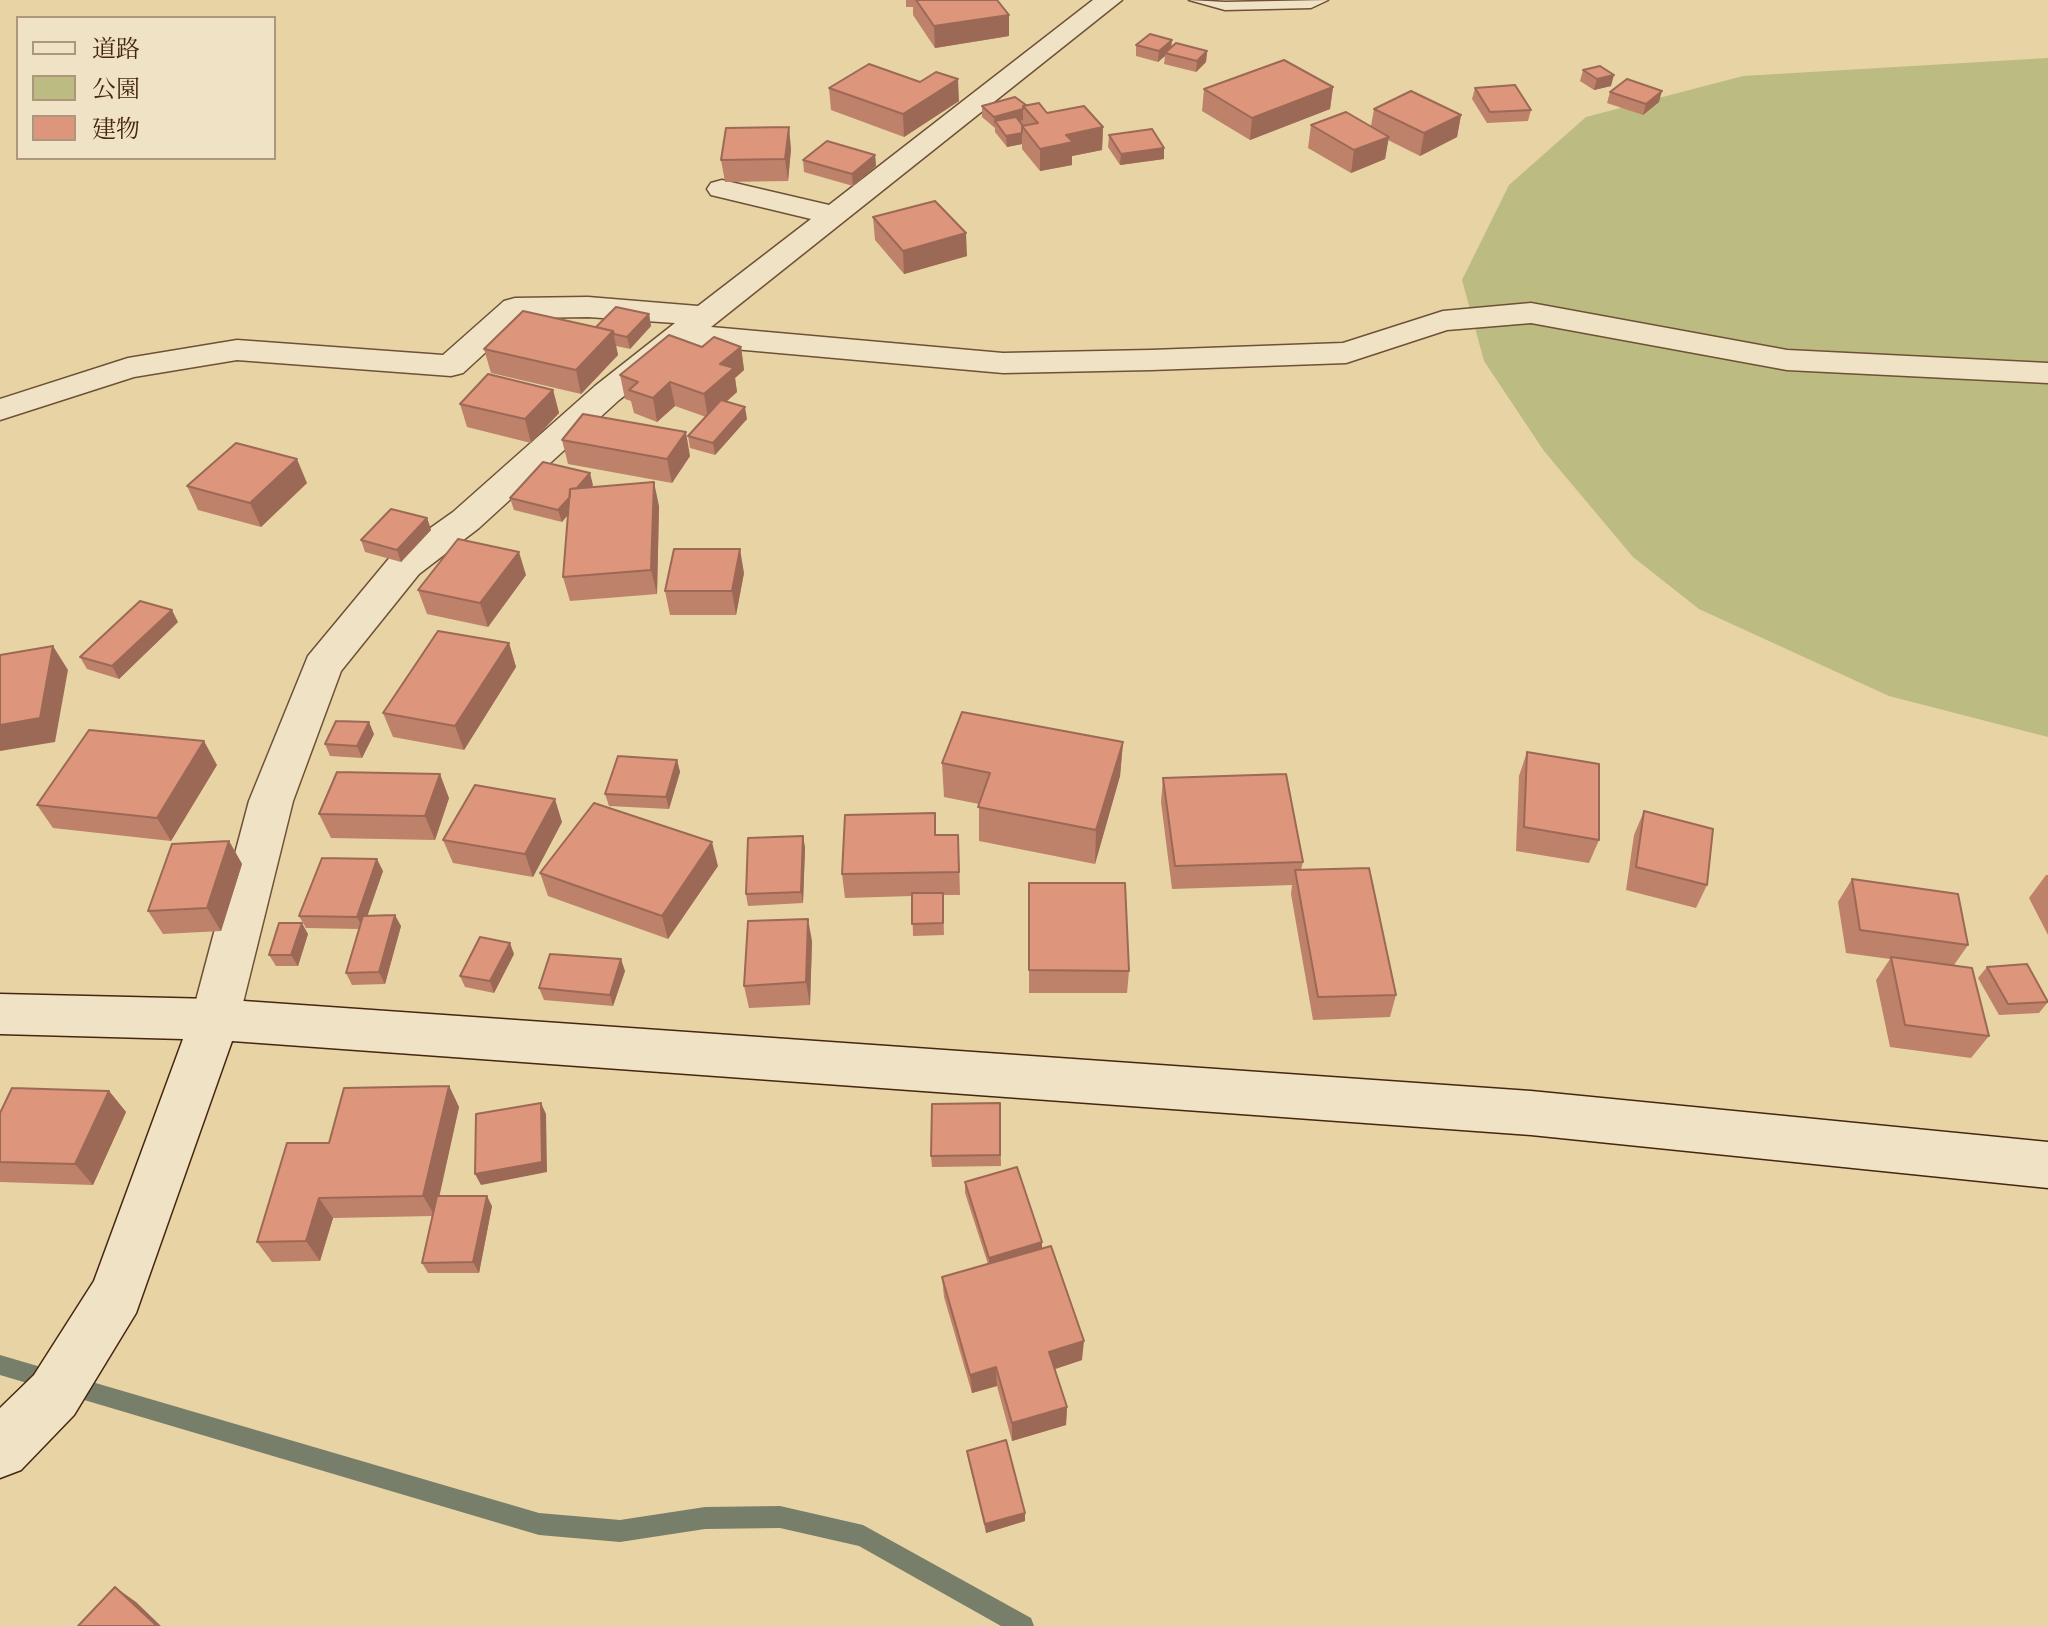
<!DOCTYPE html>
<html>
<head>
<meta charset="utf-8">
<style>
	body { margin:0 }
	#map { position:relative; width:2048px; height:1626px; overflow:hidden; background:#e8d3a5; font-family:Vollkorn,"Noto Serif JP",serif }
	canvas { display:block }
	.legend { position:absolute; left:16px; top:16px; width:260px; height:144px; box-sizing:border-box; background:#f0e2c4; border:2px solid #ac977c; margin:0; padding:10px 14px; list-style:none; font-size:24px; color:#462611 }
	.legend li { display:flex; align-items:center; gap:16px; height:40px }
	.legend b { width:40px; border:2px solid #ac977c }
</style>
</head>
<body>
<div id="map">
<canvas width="2048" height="1626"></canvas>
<ul class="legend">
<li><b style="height:10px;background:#f0e2c4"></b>道路</li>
<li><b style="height:22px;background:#bcbb82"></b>公園</li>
<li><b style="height:22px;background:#dd967b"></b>建物</li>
</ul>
</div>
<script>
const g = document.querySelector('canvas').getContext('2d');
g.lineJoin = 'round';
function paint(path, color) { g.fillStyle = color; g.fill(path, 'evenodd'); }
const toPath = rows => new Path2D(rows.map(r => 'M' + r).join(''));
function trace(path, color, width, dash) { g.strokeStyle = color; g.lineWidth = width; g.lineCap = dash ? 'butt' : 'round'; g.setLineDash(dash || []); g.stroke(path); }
paint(toPath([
	[2048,58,2048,737,1889,696,1699,609,1633,557,1544,451,1484,361,1462,280,1509,185,1586,117,1743,76]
]), '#bcbb82');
paint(toPath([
	[0,1355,539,1513,620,1520,705,1507,780,1506,863,1525,1031,1618,1034,1626,1001,1626,859,1546,780,1528,705,1529,620,1542,539,1535,0,1375,0,1355]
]), '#777e6a');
const lane = toPath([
	[1189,0,1225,2,1328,0,1311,8,1225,10,1189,0]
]);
const street = toPath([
	[1093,0,1122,0,711,327,1003,353,1151,350,1343,343,1443,311,1531,303,1787,350,2048,363,2048,383,1787,370,1531,323,1447,330,1346,363,1151,370,1003,373,689,345,619,400,479,528,419,574,341,671,293,801,239,1019,232,1033,215,1039,198,1033,191,1019,249,801,308,656,391,556,453,512,595,386,675,323,588,317,523,318,463,373,451,376,237,360,134,377,0,420,0,399,128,358,237,340,443,355,504,301,515,298,588,297,698,306,811,219,711,195,707,189,711,183,722,180,829,205,1093,0]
]);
const secondary = toPath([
	[0,994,215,999,1531,1091,2048,1142,2048,1188,1531,1135,232,1041,136,1313,74,1415,21,1470,0,1478,0,1408,34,1375,94,1281,183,1039,0,1034,0,994]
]);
trace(lane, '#6e5136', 3);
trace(street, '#6e5136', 3);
trace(secondary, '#462611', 3);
paint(lane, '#f0e2c4');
paint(street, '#f0e2c4');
paint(secondary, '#f0e2c4');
paint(toPath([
	[906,0,997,0,1009,36,935,48,913,15,913,7,906,7],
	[1136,45,1207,51,1206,62,1196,72,1164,64,1165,56,1158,62,1136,56],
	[1583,70,1611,86,1594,90,1580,81],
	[1333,87,1330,109,1250,140,1202,111,1204,89],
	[829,88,959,101,904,137,831,110],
	[1475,88,1531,110,1528,121,1487,123,1472,99],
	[1610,92,1659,102,1643,115,1607,103],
	[1026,105,1047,113,1103,127,1102,150,1072,156,1072,165,1040,171,1022,149,1022,144,1007,147,995,132,995,128,982,117,982,106],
	[1374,109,1461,115,1457,137,1420,156,1388,140,1385,159,1351,173,1308,148,1311,125,1371,126],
	[1109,135,1164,159,1120,165,1108,147],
	[791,149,788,181,725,182,721,160],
	[875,155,876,166,853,186,804,172,803,160],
	[873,217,967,256,904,274,875,240],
	[649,314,651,326,630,349,616,346,618,355,581,394,491,373,484,349,596,327],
	[702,347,741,347,744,370,735,378,737,392,726,402,747,419,715,455,690,448,688,436,706,417,675,406,657,422,634,413,631,401,625,399,620,375],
	[553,390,559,413,531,443,467,427,460,404],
	[562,440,690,456,672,483,568,464],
	[307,483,261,527,198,510,187,486],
	[593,485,591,487,659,506,657,594,570,601,563,577,568,514,562,522,514,510,510,498],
	[427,518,431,530,401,562,365,552,361,540],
	[744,573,736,615,670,615,665,591],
	[526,575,488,627,427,614,418,590],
	[178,622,119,679,87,669,80,657],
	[509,643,516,667,464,750,393,737,383,713],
	[374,734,362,758,330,756,325,744],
	[1123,742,1120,776,1095,864,979,841,979,804,944,797,942,763],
	[1527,752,1599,840,1589,863,1516,851,1519,776],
	[677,760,680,772,669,809,609,806,605,794],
	[217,765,171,841,53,828,37,805],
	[1163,778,1303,862,1301,870,1396,995,1390,1017,1313,1020,1291,894,1292,885,1172,889,1161,802],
	[449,798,435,840,331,838,319,814],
	[1644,811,1707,885,1696,908,1626,890,1634,835],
	[562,822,533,877,453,863,443,840],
	[936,835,959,858,960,895,943,895,944,935,913,936,912,896,845,898,842,874],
	[803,836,805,848,803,903,748,906,746,894],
	[229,841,242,864,221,931,163,934,148,911],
	[718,866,668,939,548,896,540,873],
	[383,871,367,915,401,926,385,984,352,985,346,973,359,929,306,928,299,916],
	[2046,875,2048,875,2048,935,2029,898],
	[1852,879,1968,945,1954,965,1989,1036,1971,1058,1890,1047,1876,980,1890,959,1846,953,1838,902],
	[1029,883,1129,971,1127,993,1029,993],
	[308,934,298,966,276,966,269,955],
	[812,941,810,1005,749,1008,744,986],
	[514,954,494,993,465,987,460,976],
	[1987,967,2048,1000,2048,1002,2039,1013,1999,1015,1978,978],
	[625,971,613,1006,544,1000,539,988],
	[449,1086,459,1107,439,1196,492,1206,479,1273,428,1273,422,1263,433,1216,333,1218,320,1261,272,1262,257,1242,329,1143],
	[109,1091,126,1112,93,1185,0,1182,0,1113],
	[1000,1103,1001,1166,932,1167,931,1156],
	[965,1182,1042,1242,1042,1249,1082,1360,1055,1369,1067,1407,1066,1425,1012,1441,997,1386,972,1393,944,1297,942,1277,988,1264,965,1193],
	[967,1451,1025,1513,1025,1521,986,1533,968,1459]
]), '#be816a');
paint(toPath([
	[1009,15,1009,36,935,48,934,26],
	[1172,40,1171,51,1165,53,1165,56,1158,62,1159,51],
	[1207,51,1206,62,1196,72,1197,61],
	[1614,75,1611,86,1594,90,1597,79],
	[958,79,959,101,904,137,903,114],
	[1333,87,1330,109,1250,140,1252,118],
	[1662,91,1659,102,1643,115,1646,104],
	[1023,109,1023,120,999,127,995,121,995,128,994,117],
	[1461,115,1457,137,1420,156,1424,133],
	[789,127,791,149,788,181,785,159],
	[1103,127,1102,150,1072,156,1072,165,1040,171,1040,149,1066,135],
	[1022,133,1022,144,1007,147,1006,136],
	[1389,137,1385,159,1351,173,1354,150],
	[1164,148,1164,159,1120,165,1121,154],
	[875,155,876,166,853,186,852,174],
	[966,233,967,256,904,274,903,251],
	[649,314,651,326,630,349,627,337],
	[613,331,618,355,581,394,576,370],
	[741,347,744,370,735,378,737,392,708,418,704,394,720,364],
	[670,382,675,406,657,422,653,398],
	[553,390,559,413,531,443,525,419],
	[745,407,747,419,715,455,713,443],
	[686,432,690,456,672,483,667,459],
	[297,459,307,483,261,527,250,503],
	[590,473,593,485,562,522,558,510],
	[654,482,659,506,657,594,651,570],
	[427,518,431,530,401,562,397,550],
	[740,549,744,573,736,615,732,591],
	[519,552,526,575,488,627,480,603],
	[172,610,178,622,119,679,112,666],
	[509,643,516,667,464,750,455,726],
	[53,646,68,670,55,742,0,751,0,725],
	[369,722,374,734,362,758,357,746],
	[204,741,217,765,171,841,157,818],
	[1123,742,1120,776,1095,864,1096,830],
	[677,760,680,772,669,809,666,797],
	[440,774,449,798,435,840,425,816],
	[555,799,562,822,533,877,525,854],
	[803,836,805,848,803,903,801,892],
	[229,841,242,864,221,931,207,908],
	[712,842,718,866,668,939,662,916],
	[377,859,383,871,363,929,357,917],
	[395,915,401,926,385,984,379,972],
	[808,919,812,941,810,1005,806,982],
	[302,923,308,934,298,966,291,955],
	[510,943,514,954,494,993,490,981],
	[621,959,625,971,613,1006,610,995],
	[449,1086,459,1107,435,1216,423,1196],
	[109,1091,126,1112,93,1185,75,1164],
	[541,1103,546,1114,547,1172,481,1185,475,1174],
	[487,1196,492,1206,479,1273,473,1262],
	[319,1198,333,1218,320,1261,306,1241],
	[1042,1242,1042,1253,989,1268,989,1258],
	[1084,1341,1082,1360,1049,1371,1049,1352],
	[996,1367,997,1386,972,1393,970,1375],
	[1067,1407,1066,1425,1012,1441,1012,1423],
	[1025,1513,1025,1521,986,1533,985,1524],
	[115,1587,136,1602,161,1626,157,1626]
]), '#9b6956');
const building = toPath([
	[916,0,997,0,1009,15,934,26,916,0],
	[1150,34,1172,40,1159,51,1136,45,1150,34],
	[1176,43,1207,51,1197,61,1165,53,1176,43],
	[1284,60,1333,87,1252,118,1204,89,1284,60],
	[869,64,920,82,936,72,958,79,903,114,829,88,869,64],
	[1600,66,1614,75,1597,79,1583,70,1600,66],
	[1627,79,1662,91,1646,104,1610,92,1627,79],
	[1515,85,1531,110,1490,112,1475,88,1515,85],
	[1411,91,1461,115,1424,133,1374,109,1411,91],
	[1015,97,1026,105,1023,106,1023,109,994,117,982,106,1015,97],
	[1039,103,1047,113,1084,106,1103,127,1066,135,1073,142,1040,149,1022,126,1038,123,1023,106,1039,103],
	[1346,112,1389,137,1354,150,1311,125,1346,112],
	[1016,117,1023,126,1022,126,1022,133,1006,136,995,121,1016,117],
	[789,127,785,159,721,160,726,128,789,127],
	[1152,129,1164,148,1121,154,1109,135,1152,129],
	[827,141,875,155,852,174,803,160,827,141],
	[935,201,966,233,903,251,873,217,935,201],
	[616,307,649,314,627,337,614,334,613,331,596,327,616,307],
	[523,311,613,331,576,370,484,349,523,311],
	[669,335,702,347,714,337,741,347,720,364,734,368,704,394,670,382,653,398,629,390,638,382,620,375,669,335],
	[488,374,553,390,525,419,460,404,488,374],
	[721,400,745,407,713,443,688,436,721,400],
	[583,414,686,432,667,459,562,440,583,414],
	[236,443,297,459,250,503,187,486,236,443],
	[543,462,590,473,577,488,570,489,570,497,558,510,510,498,543,462],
	[654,482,651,570,563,577,570,489,654,482],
	[391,509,427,518,397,550,361,540,391,509],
	[458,539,519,552,480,603,418,590,458,539],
	[674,549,740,549,732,591,665,591,674,549],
	[140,601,172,610,112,666,80,657,140,601],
	[438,631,509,643,455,726,383,713,438,631],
	[53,646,40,718,0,725,0,655,53,646],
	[962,712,1123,742,1096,830,978,807,990,773,942,763,962,712],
	[336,721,369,722,357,746,325,744,336,721],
	[89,730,204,741,157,818,37,805,89,730],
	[1527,752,1599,764,1599,840,1524,827,1527,752],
	[618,756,677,760,666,797,605,794,618,756],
	[337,772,440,774,425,816,319,814,337,772],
	[1286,774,1303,862,1175,866,1163,778,1286,774],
	[475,785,555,799,525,854,443,840,475,785],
	[594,803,712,842,662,916,540,873,594,803],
	[1644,811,1713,829,1707,885,1636,867,1644,811],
	[935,813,935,835,958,835,959,872,842,874,845,815,935,813],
	[803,836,801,892,746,894,748,838,803,836],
	[229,841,207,908,148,911,172,844,229,841],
	[322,858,377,859,357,917,299,916,322,858],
	[1369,868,1396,995,1318,997,1295,870,1369,868],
	[1852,879,1958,894,1968,945,1860,930,1852,879],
	[1029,883,1125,883,1129,971,1029,970,1029,883],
	[912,893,943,893,943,923,912,924,912,893],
	[395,915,379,972,346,973,363,916,395,915],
	[808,919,806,982,744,986,748,921,808,919],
	[279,923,302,923,291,955,269,955,279,923],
	[480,937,510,943,490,981,460,976,480,937],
	[550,954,621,959,610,995,539,988,550,954],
	[1891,957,1972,968,1989,1036,1905,1025,1891,957],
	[2027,964,2048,1002,2008,1004,1987,967,2027,964],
	[449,1086,423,1196,319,1198,306,1241,257,1242,287,1143,329,1143,344,1088,449,1086],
	[12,1088,109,1091,75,1164,0,1162,0,1113,12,1088],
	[541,1103,542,1162,475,1174,476,1114,541,1103],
	[1000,1103,1000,1155,931,1156,932,1104,1000,1103],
	[1017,1167,1042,1242,989,1258,965,1182,1017,1167],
	[437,1196,487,1196,473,1262,422,1263,437,1196],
	[1051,1246,1084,1341,1049,1352,1067,1407,1012,1423,996,1367,970,1375,942,1277,1051,1246],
	[1006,1440,1025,1513,985,1524,967,1451,1006,1440],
	[115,1587,157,1626,78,1626,115,1587]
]);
paint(building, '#dd967b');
trace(building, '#9b6956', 2);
</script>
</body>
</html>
